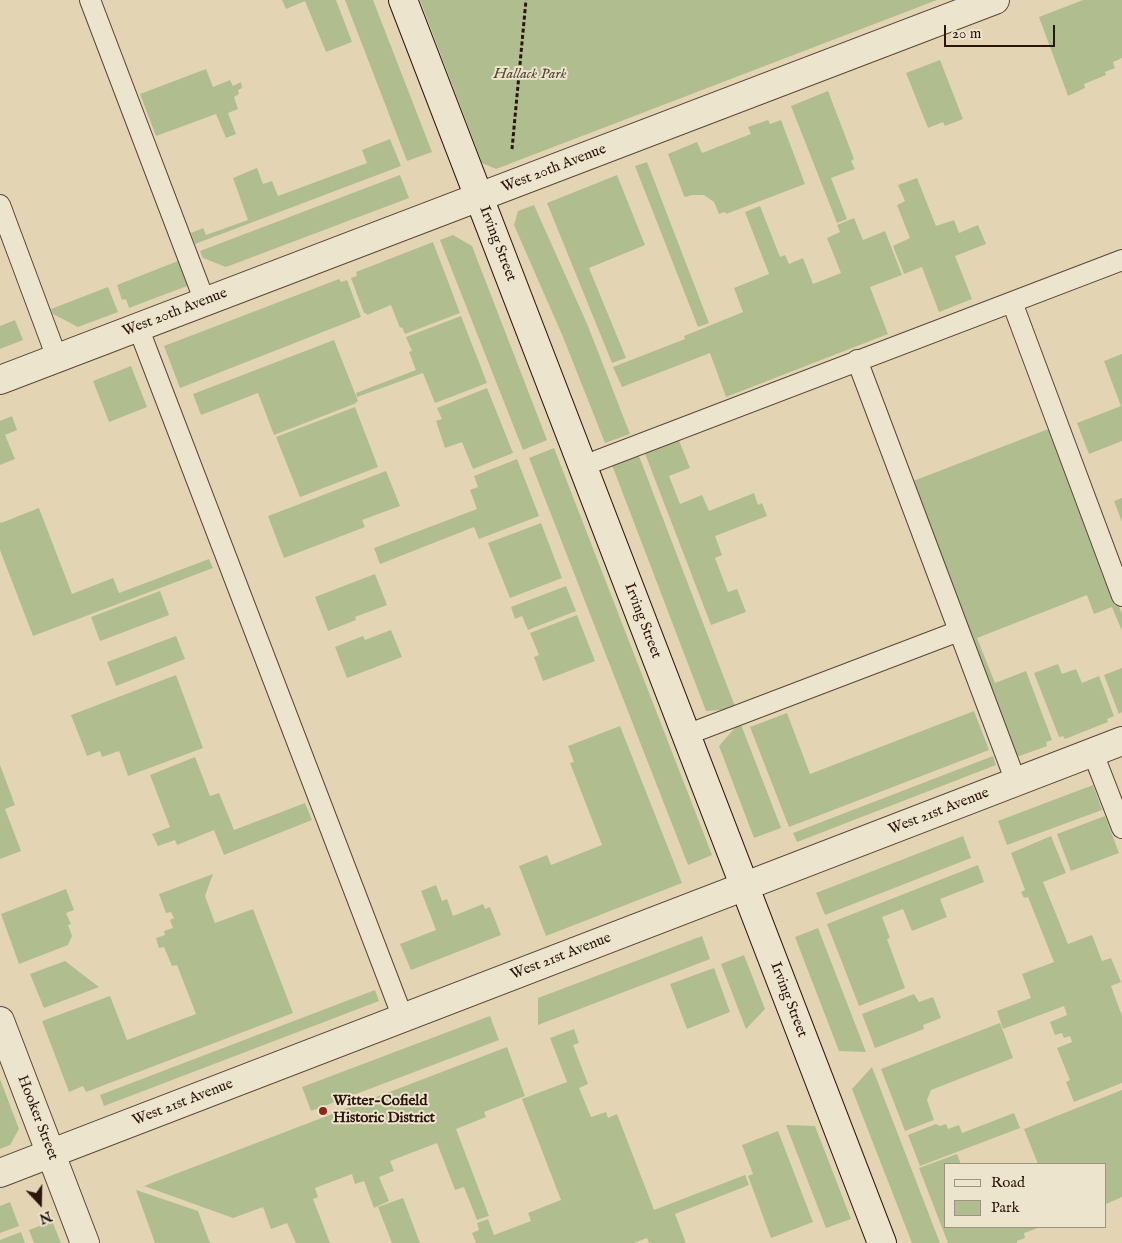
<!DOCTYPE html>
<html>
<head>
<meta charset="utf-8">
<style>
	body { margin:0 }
	#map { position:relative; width:1122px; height:1243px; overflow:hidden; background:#e3d5b3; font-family:"IM FELL English",serif }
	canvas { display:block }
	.legend { position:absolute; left:944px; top:1163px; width:162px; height:65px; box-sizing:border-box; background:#ede4ce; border:1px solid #a09280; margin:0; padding:6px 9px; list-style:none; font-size:15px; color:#2c160c }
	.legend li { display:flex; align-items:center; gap:10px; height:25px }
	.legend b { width:25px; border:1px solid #a09280 }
	.north { position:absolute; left:15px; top:1178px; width:50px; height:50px; -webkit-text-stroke:4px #ede4ce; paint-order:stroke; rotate:159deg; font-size:14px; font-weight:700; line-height:20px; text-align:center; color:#2c160c }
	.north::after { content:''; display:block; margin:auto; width:18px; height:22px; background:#2c160c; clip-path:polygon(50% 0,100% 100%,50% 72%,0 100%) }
	.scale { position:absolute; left:944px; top:25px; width:111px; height:22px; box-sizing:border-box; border:2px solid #2c160c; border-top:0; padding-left:6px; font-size:15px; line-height:18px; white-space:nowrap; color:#2c160c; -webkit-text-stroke:4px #ede4ce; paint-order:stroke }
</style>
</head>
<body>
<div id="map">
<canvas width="1122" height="1243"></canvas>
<ul class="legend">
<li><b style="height:6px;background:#ede4ce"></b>Road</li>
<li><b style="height:14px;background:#b0be8f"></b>Park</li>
</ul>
<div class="north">N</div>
<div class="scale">20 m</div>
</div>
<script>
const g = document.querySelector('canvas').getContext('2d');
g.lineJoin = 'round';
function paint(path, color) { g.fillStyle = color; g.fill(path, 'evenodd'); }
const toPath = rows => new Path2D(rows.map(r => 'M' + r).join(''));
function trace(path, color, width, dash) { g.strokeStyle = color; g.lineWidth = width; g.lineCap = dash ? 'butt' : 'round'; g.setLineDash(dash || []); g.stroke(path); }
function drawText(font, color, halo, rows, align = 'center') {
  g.font = font + ' "IM FELL English",serif'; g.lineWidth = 4; g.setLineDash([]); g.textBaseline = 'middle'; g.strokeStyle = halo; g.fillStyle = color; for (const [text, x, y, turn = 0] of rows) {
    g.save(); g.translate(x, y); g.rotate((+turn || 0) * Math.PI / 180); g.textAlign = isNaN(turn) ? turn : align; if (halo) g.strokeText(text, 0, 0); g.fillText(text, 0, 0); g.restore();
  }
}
paint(toPath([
	[282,0,336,0,352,42,326,52,305,1,286,9],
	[345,0,373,0,432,152,407,161],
	[420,0,937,0,496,169,482,163],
	[1083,0,1122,0,1122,58,1113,62,1115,68,1105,72,1106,75,1084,84,1085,88,1068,96,1039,17],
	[940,60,963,119,945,126,943,122,928,128,906,73],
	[206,69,213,87,230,80,233,86,241,82,242,88,238,90,239,94,234,97,238,109,228,113,236,134,226,138,216,114,156,136,140,94],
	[828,91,854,159,851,161,855,169,831,178,847,219,837,223,791,106],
	[768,120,770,124,781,120,805,184,726,214,725,212,719,214,714,202,704,195,692,195,686,197,684,196,668,154,697,142,702,153,751,134,748,127],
	[390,139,401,166,195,244,191,233,203,228,206,235,248,220,233,178,257,168,263,184,272,181,278,196,367,163,362,150],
	[647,162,709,323,698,327,635,166],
	[400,175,409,198,226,267,203,258,200,251],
	[617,175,645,245,589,268,626,358,612,363,547,203],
	[917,178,936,226,954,220,959,233,978,225,986,244,955,256,972,299,939,312,922,267,904,274,893,246,910,238,897,205,905,201,898,185],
	[534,205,588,326,630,434,605,443,563,337,514,225,518,211],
	[760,206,780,257,785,255,789,264,803,258,813,284,841,273,827,238,840,232,837,225,854,218,863,240,885,231,902,275,870,287,888,334,726,397,710,353,622,387,613,367,685,339,684,336,743,312,734,288,769,274,745,212],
	[453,235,472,246,547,440,523,450,440,240],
	[433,242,460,313,405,334,402,327,400,328,391,305,367,315,366,313,364,313,351,278,357,276,356,272],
	[178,261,187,286,129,308,126,299,122,300,117,285],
	[339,279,341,282,347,280,361,317,180,388,164,346],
	[108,287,118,312,78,327,53,314,51,309],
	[461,316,487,383,435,403,423,373,357,397,356,393,416,370,409,352,412,351,406,337],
	[15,320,23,340,0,349,0,326],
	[334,340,358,401,354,404,274,435,258,393,201,415,193,394],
	[1122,354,1122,441,1089,454,1077,423,1121,406,1104,361],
	[131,366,147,407,109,422,93,381],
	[487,388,513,453,473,469,462,442,445,448,436,421,442,419,437,408],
	[355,407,378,467,300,497,276,437],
	[12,416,17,430,5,435,15,459,0,465,0,421],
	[1051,428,1122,614,1122,631,1112,607,1094,614,1087,595,977,638,995,683,1026,671,1052,740,1046,742,1047,746,1014,758,908,483],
	[678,438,690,468,669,476,680,504,702,495,709,511,754,493,758,505,762,503,767,516,715,536,722,555,715,558,728,592,737,589,746,612,711,625,644,451],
	[554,448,712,855,688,865,529,458],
	[639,456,736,709,706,711,612,465],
	[517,459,539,516,479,539,474,527,380,564,374,548,477,509,470,490,478,487,474,476],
	[386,471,400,506,362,520,365,527,284,558,268,516],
	[1122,498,1122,522,1114,501],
	[39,508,72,594,113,578,119,593,209,559,213,568,33,636,0,550,0,521,1,523],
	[541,523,562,578,510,598,488,543],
	[375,574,387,605,355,617,356,620,328,631,315,597],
	[566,586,576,611,528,630,522,616,515,619,511,607],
	[160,591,169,615,100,641,91,617],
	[577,615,595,661,543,681,534,657,539,655,530,633],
	[391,630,402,657,347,678,335,647,363,636,365,640],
	[176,636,185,659,116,686,107,662],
	[1058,664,1062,674,1076,669,1082,683,1099,676,1114,716,1107,719,1108,722,1065,739,1063,736,1059,737,1034,673],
	[1122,668,1122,712,1119,714,1104,675],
	[176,675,203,748,128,776,119,751,102,757,100,751,87,756,71,715],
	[974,711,989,750,789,827,750,727,787,713,810,774],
	[740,722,781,828,754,838,719,746],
	[620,726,682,883,546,936,519,866,547,855,551,865,602,845,570,763,574,762,568,746],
	[993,756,996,765,797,842,793,833],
	[195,757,210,796,219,793,234,830,305,803,312,820,224,855,214,830,177,845,175,840,158,846,152,834,170,827,150,775],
	[0,765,15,805,5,809,21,851,0,859],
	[1093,785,1102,810,1007,845,998,821],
	[1105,816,1119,853,1071,871,1057,834],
	[963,836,971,858,825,915,816,893],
	[1051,836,1066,873,1043,882,1068,944,1092,935,1102,961,1111,958,1121,982,1111,986,1122,1016,1122,1083,1074,1102,1066,1082,1070,1080,1057,1048,1072,1042,1070,1036,1064,1038,1062,1033,1055,1035,1050,1022,1067,1015,1064,1006,1003,1029,997,1011,1031,998,1022,974,1054,962,1028,897,1024,898,1021,892,1025,890,1011,853],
	[978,865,984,882,940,899,947,917,912,931,903,909,882,917,890,938,887,939,905,988,859,1006,827,924],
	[213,874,205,896,215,923,253,909,293,1013,86,1092,83,1086,69,1092,42,1021,110,996,127,1040,196,1014,177,965,172,966,164,947,159,948,156,938,165,935,164,931,173,928,170,920,174,918,171,912,166,913,159,894],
	[436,885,442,901,447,899,453,916,483,904,485,909,490,907,501,935,411,970,400,944,436,930,421,891],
	[66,889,74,910,66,913,71,924,68,925,72,936,68,945,19,964,1,914],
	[818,928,866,1052,839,1051,795,937],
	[702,936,710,959,538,1025,538,998],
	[744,955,765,1009,746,1029,721,964],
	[65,961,99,987,44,1008,30,974],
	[714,968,730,1012,687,1029,670,984],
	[375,990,379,1001,104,1106,100,1095],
	[914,994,919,1002,933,997,941,1018,923,1025,924,1029,875,1048,862,1014],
	[490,1016,499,1040,311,1111,302,1087],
	[1000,1023,1013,1058,931,1090,927,1100,934,1120,905,1131,881,1069],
	[574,1029,579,1043,573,1045,588,1084,579,1088,591,1117,606,1112,608,1118,617,1114,654,1210,745,1175,749,1185,675,1214,686,1243,649,1243,647,1238,634,1243,476,1243,472,1233,479,1230,477,1223,488,1219,494,1235,531,1221,528,1213,561,1200,522,1099,567,1082,550,1038],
	[507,1047,525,1096,484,1112,486,1117,456,1129,489,1216,477,1220,464,1187,455,1190,437,1143,390,1161,394,1171,379,1177,389,1201,374,1208,364,1181,355,1184,352,1174,315,1188,318,1197,313,1199,330,1243,296,1243,287,1223,271,1229,263,1207,233,1218,144,1186],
	[872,1067,940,1243,912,1243,852,1089],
	[0,1079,19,1129,10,1145,0,1149],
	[1122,1090,1122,1197,1106,1204,1106,1164,1038,1164,1024,1129],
	[1014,1113,1020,1128,920,1166,908,1135,936,1124,940,1126,946,1124,948,1129,959,1125,962,1133],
	[786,1125,815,1126,851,1219,826,1228],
	[778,1131,813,1222,771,1238,748,1176,753,1174,742,1145],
	[957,1154,961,1164,946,1164,946,1227,1038,1227,1038,1228,1024,1233,1025,1238,1017,1241,1017,1243,948,1243,919,1168],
	[136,1190,198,1211,210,1243,155,1243],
	[403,1198,420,1243,392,1243,378,1207],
	[10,1202,19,1226,0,1233,0,1206],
	[52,1221,61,1243,34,1243,29,1230],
	[21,1232,25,1243,0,1243,0,1240]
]), '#b0be8f');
const lane = toPath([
	[90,0,205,302],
	[0,205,57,358],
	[1012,302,1122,596],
	[138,327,403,1018],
	[857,360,1016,782],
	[583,466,1122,260],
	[686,735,959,631],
	[1093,753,1122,828]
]);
const street = toPath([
	[0,380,995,0],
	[0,1021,85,1243],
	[0,1173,1122,741]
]);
const secondary = toPath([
	[403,0,882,1243]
]);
trace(lane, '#5a4636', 22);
trace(street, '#5a4636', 30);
trace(secondary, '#2c160c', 30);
trace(toPath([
	[512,149,526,0]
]), '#2c160c', 3, [4, 2.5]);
trace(lane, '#ede4ce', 20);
trace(street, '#ede4ce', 28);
trace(secondary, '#ede4ce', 28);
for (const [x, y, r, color] of [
	[323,1111,5,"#8f2418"]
]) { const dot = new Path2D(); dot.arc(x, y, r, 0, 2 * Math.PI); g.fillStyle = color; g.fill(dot); trace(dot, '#ede4ce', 2); }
drawText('italic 15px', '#544833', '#ede4ce', [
	["Hallack Park",530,75]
]);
drawText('15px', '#2c160c', '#ede4ce', [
	["West 20th Avenue",554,169,-21],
	["Irving Street",497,244,69],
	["West 20th Avenue",175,313,-21],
	["Irving Street",642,621,69],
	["West 21st Avenue",939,812,-21],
	["West 21st Avenue",561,957,-21],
	["Irving Street",788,1000,69],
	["West 21st Avenue",183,1103,-21],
	["Hooker Street",37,1118,69]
]);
drawText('bold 15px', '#2c160c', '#ede4ce', [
	["Witter-Cofield",333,1102],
	["Historic District",333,1119]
], 'left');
</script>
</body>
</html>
